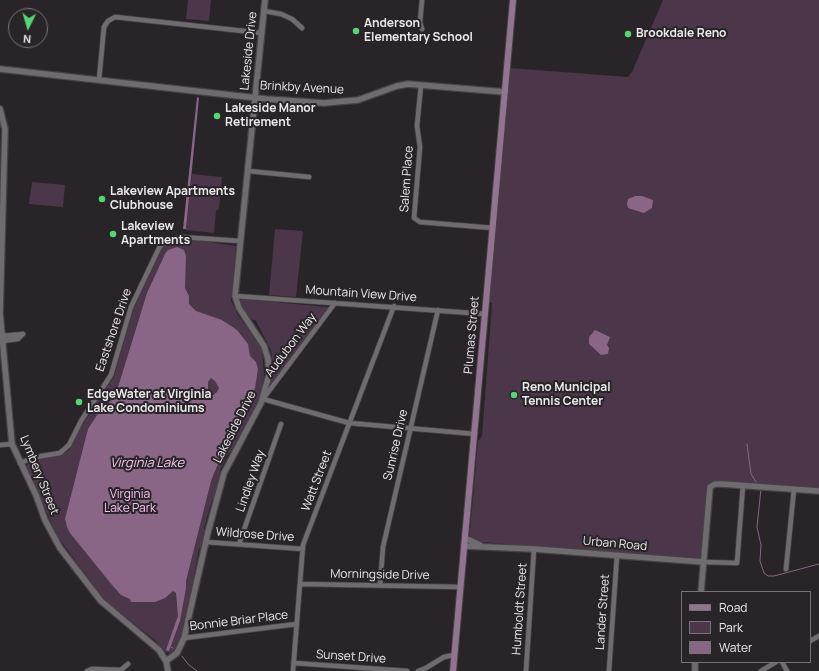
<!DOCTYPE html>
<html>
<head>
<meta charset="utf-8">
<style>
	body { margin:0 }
	#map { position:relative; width:819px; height:671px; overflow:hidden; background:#282428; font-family:Manrope,sans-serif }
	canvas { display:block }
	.legend { position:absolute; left:681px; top:591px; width:130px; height:72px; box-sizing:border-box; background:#282428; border:1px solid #767376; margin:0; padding:5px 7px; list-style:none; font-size:12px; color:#ece9ec }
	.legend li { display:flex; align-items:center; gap:8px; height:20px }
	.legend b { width:20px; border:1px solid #767376 }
	.north { position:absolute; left:8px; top:8px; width:40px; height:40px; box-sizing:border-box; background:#282428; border:1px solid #767376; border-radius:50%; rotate:185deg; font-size:11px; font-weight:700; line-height:16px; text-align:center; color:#ece9ec }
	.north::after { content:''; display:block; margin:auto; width:14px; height:18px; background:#53d673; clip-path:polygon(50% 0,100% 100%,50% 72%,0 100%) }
</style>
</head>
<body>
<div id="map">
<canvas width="819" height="671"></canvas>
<ul class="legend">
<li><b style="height:5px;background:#91748f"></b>Road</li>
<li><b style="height:11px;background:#4b364a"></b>Park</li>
<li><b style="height:11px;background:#896686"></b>Water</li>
</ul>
<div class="north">N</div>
</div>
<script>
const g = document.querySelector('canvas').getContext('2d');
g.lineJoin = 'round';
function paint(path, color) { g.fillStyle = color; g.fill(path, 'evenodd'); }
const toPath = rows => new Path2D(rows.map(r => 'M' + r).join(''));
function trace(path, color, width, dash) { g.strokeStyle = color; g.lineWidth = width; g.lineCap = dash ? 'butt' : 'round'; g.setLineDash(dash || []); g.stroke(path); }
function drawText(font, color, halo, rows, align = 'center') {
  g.font = font + ' Manrope,sans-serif'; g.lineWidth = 4; g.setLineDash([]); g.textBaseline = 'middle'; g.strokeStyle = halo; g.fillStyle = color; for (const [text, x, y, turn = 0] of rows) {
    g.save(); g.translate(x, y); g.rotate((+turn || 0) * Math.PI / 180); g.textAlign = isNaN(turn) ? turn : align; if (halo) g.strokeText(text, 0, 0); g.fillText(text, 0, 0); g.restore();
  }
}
paint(toPath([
	[188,0,211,0,209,21,186,19],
	[663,0,819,0,819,489,711,485,707,489,701,560,469,541,478,441,482,436,492,303,489,302,510,68,628,77,632,72],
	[192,174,222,177,219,209,216,211,214,233,186,230],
	[32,182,65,185,63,207,29,204],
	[275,229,303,231,296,297,269,295],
	[190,239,236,246,231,300,237,314,254,337,257,339,262,349,264,374,263,387,258,404,232,450,227,456,220,471,219,483,214,499,212,500,204,528,205,532,202,547,199,549,184,630,174,651,170,653,165,652,156,641,105,601,58,537,26,467,28,463,34,460,61,455,69,450,81,427,114,376,134,306,160,249,170,241],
	[242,299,328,307,328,310,269,388,274,371,271,350,256,321,248,317,242,308,239,302]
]), '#4b364a');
paint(toPath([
	[197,97,199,98,186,229,183,229],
	[635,196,642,196,653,200,652,208,644,213,628,208,627,204,628,199],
	[177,247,184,250,186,256,185,288,189,296,189,304,196,311,222,320,237,330,248,344,250,356,256,362,258,369,255,388,240,422,222,454,211,481,186,581,186,588,180,621,169,651,166,650,178,616,176,593,173,591,165,598,155,602,131,602,130,599,121,595,112,585,70,533,67,527,65,519,88,429,99,412,115,397,147,293,165,254,168,250],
	[211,378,215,381,219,388,217,392,212,396,209,395,208,391,208,382],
	[595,330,610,337,607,345,609,348,608,354,601,355,589,344,589,337]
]), '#896686');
trace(toPath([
	[747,444,751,474,758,485],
	[761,489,757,527,761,545,760,561,764,573,768,576,774,576,819,564],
	[171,647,173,648],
	[182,656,188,664,197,671]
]), '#896686', 1);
const minor = toPath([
	[422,0,420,22,422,29],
	[264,11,281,14,292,19,302,28],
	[99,80,104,27,108,21,115,17,262,33],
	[421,85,417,126,420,147,414,218,420,222,493,228],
	[248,171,309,177],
	[235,296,485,314],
	[335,303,263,399,349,423,475,434],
	[2,336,23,334],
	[2,341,18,339,23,334],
	[0,445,12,444],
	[20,463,36,457,60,453,69,445,81,421,111,375,131,307,160,246,171,239,181,237,240,241],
	[206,542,303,549],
	[239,544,281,424],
	[704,562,737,563,743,485],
	[786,569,794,489],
	[300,584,460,587],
	[380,585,383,547,438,310],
	[184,638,297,624],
	[810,641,819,636],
	[782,662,787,671],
	[294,663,407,671],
	[87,671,92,669,121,670,128,664],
	[293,671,303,545,394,306],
	[418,671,426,668,444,657,454,655],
	[526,671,534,549],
	[609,671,617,555],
	[761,671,776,662]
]);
const tertiary = toPath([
	[0,69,266,99,324,103,358,100,397,86,408,84,505,92],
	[0,109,5,129,0,313,12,444,36,495,45,520,60,548,101,601,159,650,166,661,168,671],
	[465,538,480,545],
	[464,546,534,549,704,562],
	[701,592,710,487,715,484,722,484,819,491],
	[166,661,177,653,184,638,208,532,224,473,261,403,269,375,268,359,264,346,239,308,235,296,265,0],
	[695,671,695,662]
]);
const secondary = toPath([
	[453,671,513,0]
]);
trace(minor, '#464246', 6);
trace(tertiary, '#464246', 8);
trace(secondary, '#464246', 8);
trace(minor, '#706b6f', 4.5);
trace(tertiary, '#706b6f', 5.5);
trace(secondary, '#91748f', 6);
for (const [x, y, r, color] of [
	[356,31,4,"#53d673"],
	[628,34,4,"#53d673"],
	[217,116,4,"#53d673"],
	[102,199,4,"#53d673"],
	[113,234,4,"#53d673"],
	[514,395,4,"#53d673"],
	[79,402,4,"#53d673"]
]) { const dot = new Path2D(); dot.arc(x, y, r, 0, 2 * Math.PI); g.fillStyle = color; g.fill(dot); trace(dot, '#282428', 1.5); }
drawText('bold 12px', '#ece9ec', '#282428', [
	["Anderson",364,24],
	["Elementary School",364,38],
	["Brookdale Reno",636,34],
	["Lakeside Manor",225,109],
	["Retirement",225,123],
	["Lakeview Apartments",110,192],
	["Clubhouse",110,206],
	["Lakeview",121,227],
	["Apartments",121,241],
	["Reno Municipal",522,388],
	["Tennis Center",522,402],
	["EdgeWater at Virginia",87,395],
	["Lake Condominiums",87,409]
], 'left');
drawText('12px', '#ece9ec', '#282428', [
	["Lakeside Drive",249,51,-84],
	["Brinkby Avenue",302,88,3],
	["Salem Place",407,179,-86],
	["Mountain View Drive",361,294,4],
	["Eastshore Drive",114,330,-71],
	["Plumas Street",472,335,-85],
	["Audubon Way",291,345,-53],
	["Lakeside Drive",235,427,-63],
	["Sunrise Drive",396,445,-77],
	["Lymbery Street",39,475,68],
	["Lindley Way",251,481,-71],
	["Watt Street",317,481,-69],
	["Wildrose Drive",255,535,4],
	["Urban Road",615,544,5],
	["Morningside Drive",380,575,1],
	["Humboldt Street",520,609,-86],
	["Lander Street",603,612,-86],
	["Bonnie Briar Place",239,621,-7],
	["Sunset Drive",351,657,4]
]);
drawText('12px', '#f9c0f5', '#282428', [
	["Virginia",130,495],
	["Lake Park",130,509]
]);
drawText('italic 13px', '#f9c0f5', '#282428', [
	["Virginia Lake",147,463]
]);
</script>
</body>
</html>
